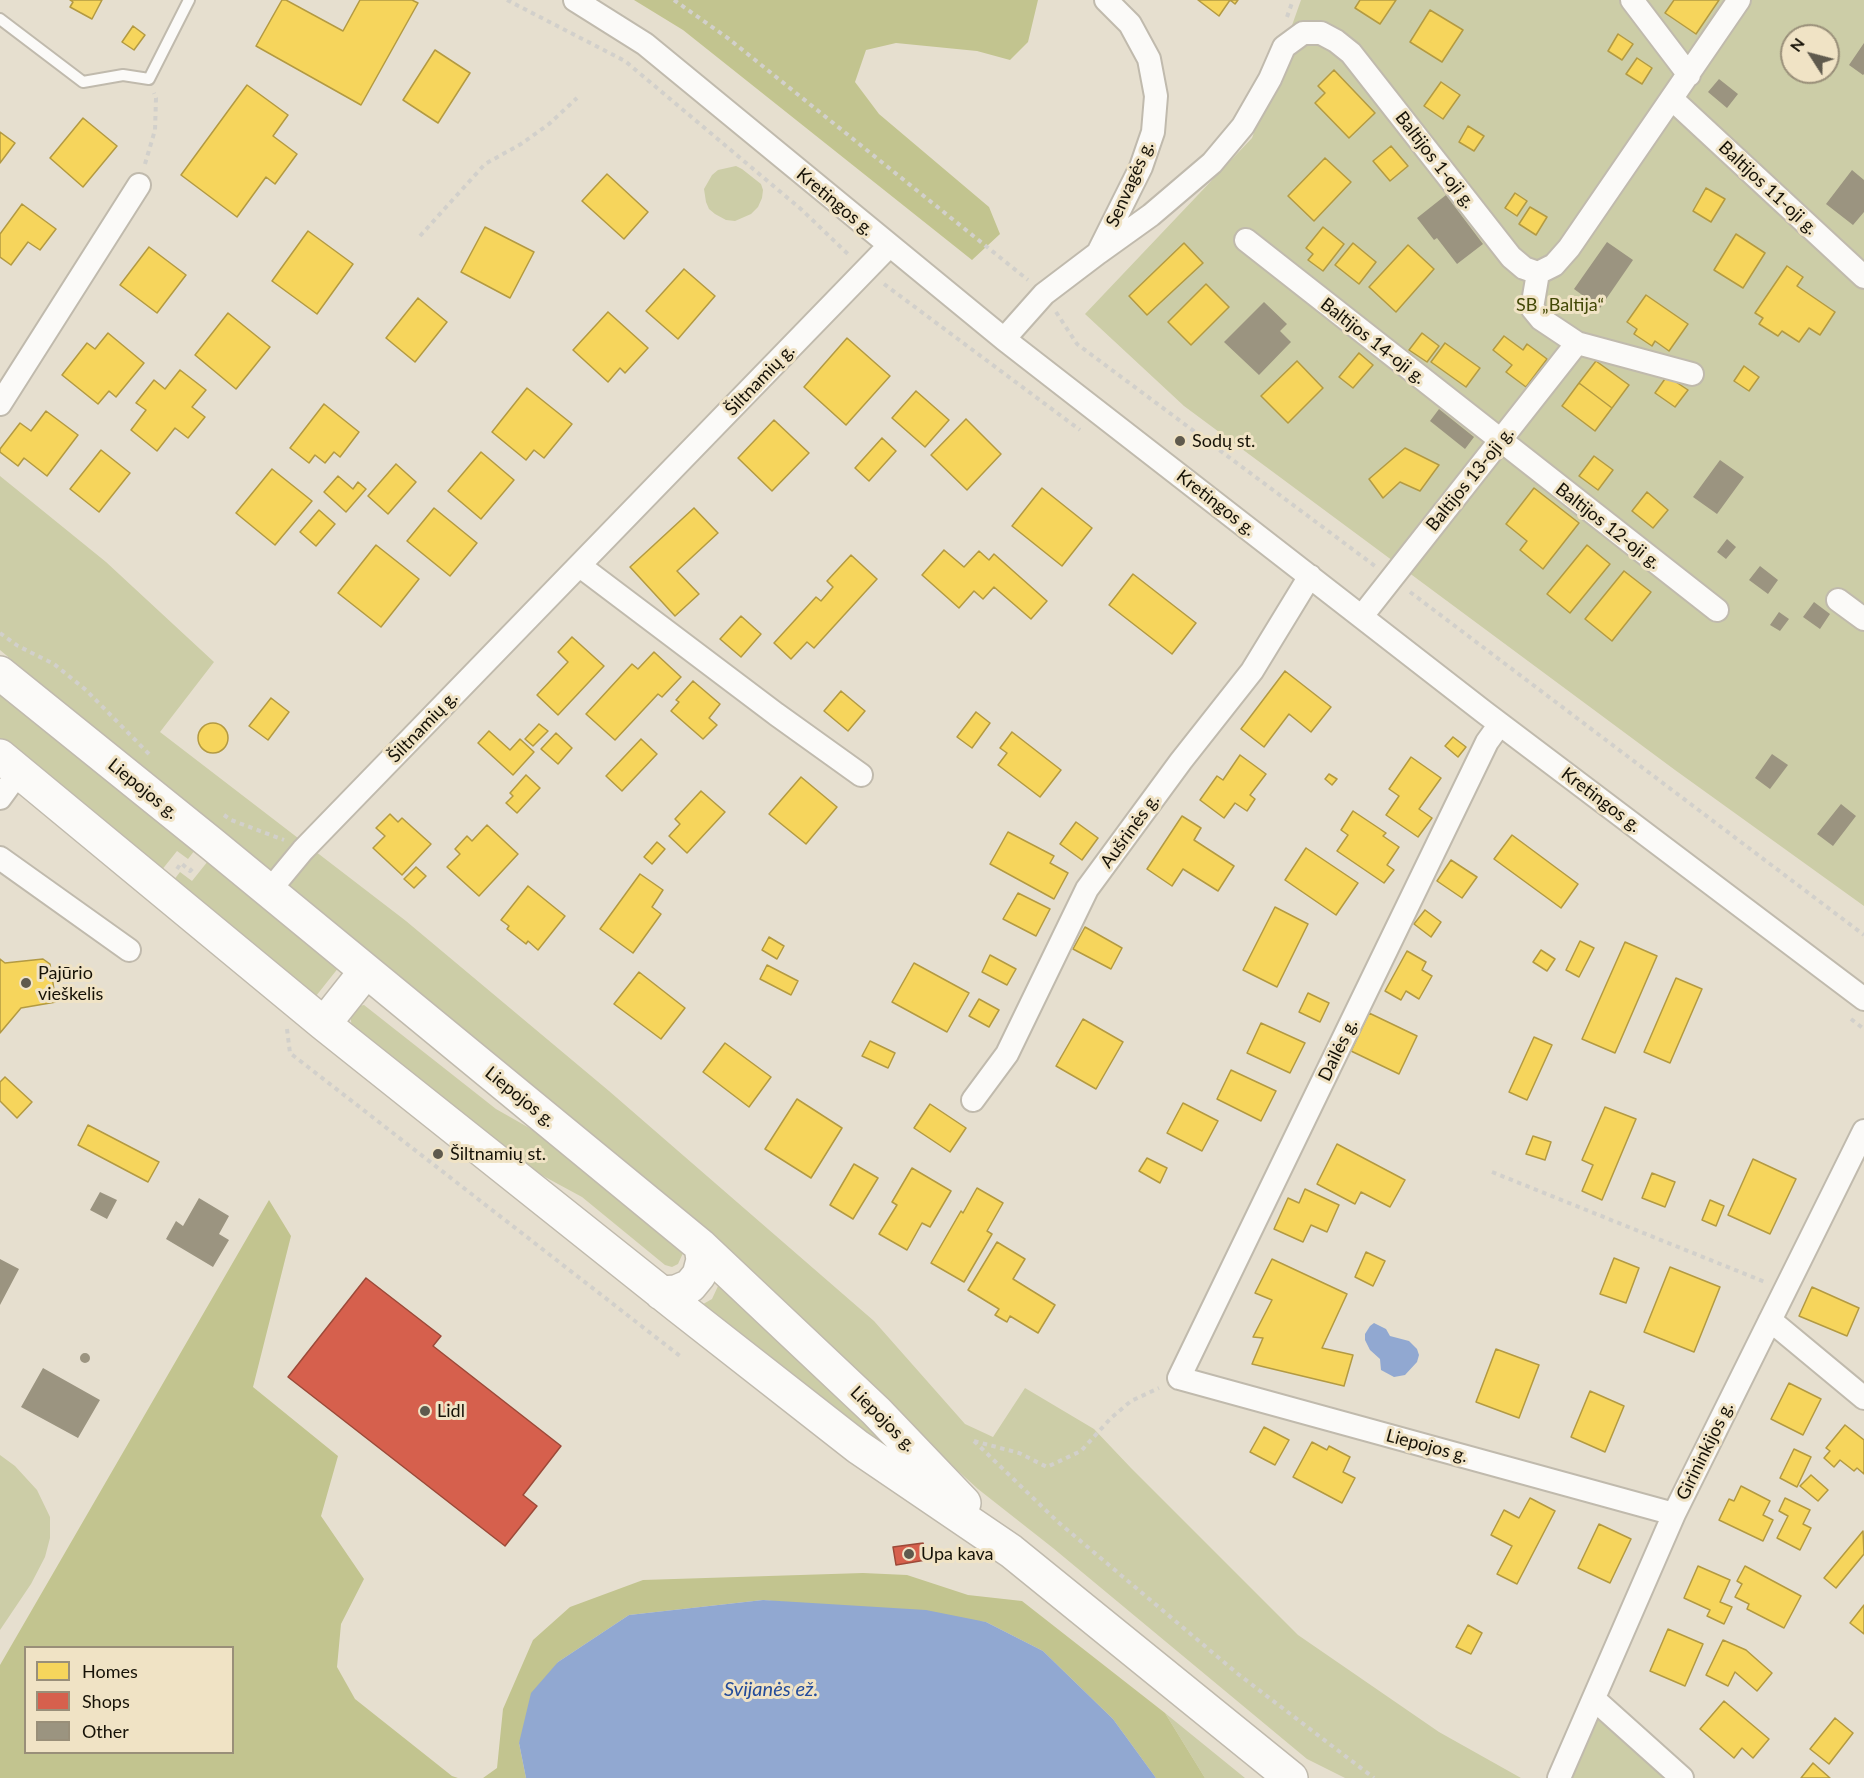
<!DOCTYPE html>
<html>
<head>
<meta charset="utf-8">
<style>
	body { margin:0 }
	#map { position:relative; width:1864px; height:1778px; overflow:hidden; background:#e6dfcf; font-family:Lato,sans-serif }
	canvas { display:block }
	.legend { position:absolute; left:24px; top:1646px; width:210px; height:108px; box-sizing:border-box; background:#f0e3c5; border:2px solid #998f79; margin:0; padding:8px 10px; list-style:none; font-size:18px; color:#161207 }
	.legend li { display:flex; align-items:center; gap:12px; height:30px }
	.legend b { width:30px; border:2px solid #998f79 }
	.north { position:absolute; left:1780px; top:24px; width:60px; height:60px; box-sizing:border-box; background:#f0e3c5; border:2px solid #998f79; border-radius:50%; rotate:306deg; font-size:16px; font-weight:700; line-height:24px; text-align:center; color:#161207 }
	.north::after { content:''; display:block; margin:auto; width:21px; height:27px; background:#5f5a4d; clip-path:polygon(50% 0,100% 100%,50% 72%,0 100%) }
</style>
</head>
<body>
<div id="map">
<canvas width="1864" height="1778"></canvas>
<ul class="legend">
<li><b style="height:16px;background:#f6d55c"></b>Homes</li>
<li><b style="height:16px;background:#d6604d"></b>Shops</li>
<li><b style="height:16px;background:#9b9480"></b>Other</li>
</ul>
<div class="north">N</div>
</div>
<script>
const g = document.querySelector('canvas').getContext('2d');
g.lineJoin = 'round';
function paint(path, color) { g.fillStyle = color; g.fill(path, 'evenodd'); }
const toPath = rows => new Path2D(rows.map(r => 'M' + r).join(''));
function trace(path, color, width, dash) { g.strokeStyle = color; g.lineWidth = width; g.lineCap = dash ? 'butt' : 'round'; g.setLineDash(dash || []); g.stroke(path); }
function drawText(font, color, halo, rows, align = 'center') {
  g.font = font + ' Lato,sans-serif'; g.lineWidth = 6; g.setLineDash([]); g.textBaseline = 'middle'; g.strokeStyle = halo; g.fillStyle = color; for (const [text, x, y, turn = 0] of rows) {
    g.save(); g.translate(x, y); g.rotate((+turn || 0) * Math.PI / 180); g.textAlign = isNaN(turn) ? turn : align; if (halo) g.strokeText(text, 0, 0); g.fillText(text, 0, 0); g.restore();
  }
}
paint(toPath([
	[1301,0,1864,0,1864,906,1675,770,1184,406,1085,314,1252,138],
	[1792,36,1828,36,1828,72,1792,72],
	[736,166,742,169,761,184,763,190,762,198,758,207,751,214,735,221,726,220,715,214,709,209,706,202,704,189,712,175,718,170],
	[0,476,106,562,214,662,160,732,406,921,609,1091,874,1321,965,1424,993,1437,1025,1388,1094,1429,1131,1468,1298,1635,1439,1732,1521,1778,1345,1778,1307,1759,1053,1548,978,1489,935,1450,93,728,0,650],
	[0,692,195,850,188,859,177,851,161,871,0,740],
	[208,861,339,967,316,996,173,881,180,872,192,881],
	[364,1005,496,1109,554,1142,680,1247,683,1253,678,1264,672,1267,665,1265,582,1197,534,1171,352,1027,350,1015,359,1006],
	[719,1284,885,1442,890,1447,889,1453,698,1307,712,1299],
	[0,1455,15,1466,37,1490,50,1517,50,1538,45,1557,31,1584,0,1630],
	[1165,1713,1245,1778,1205,1778],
	[1598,1716,1668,1778,1569,1778]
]), '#cccda7');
paint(toPath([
	[634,0,1038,0,1028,42,1010,60,977,51,896,43,866,50,855,82,879,114,989,207,1000,234,972,260,683,30],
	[269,1200,291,1236,253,1387,338,1456,321,1516,364,1579,341,1624,337,1667,355,1699,452,1776,458,1778,0,1778,0,1665],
	[26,1648,232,1648,232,1752,26,1752],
	[863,1573,907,1575,968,1595,1022,1601,1165,1713,1205,1778,1156,1778,1113,1719,1043,1651,986,1622,763,1600,629,1615,558,1662,519,1743,526,1778,483,1778,497,1768,503,1709,533,1640,570,1607,643,1580]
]), '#c2c48f');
paint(toPath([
	[1374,1323,1386,1329,1390,1336,1409,1341,1417,1349,1419,1355,1417,1362,1405,1375,1394,1377,1381,1370,1380,1359,1370,1350,1365,1340,1365,1334,1370,1326],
	[763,1600,926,1610,986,1622,1043,1651,1113,1719,1156,1778,526,1778,519,1743,531,1693,558,1662,629,1615]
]), '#91a8d1');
const homes = toPath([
	[70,0,102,0,92,19,70,7,73,2,70,0],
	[282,0,286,0,343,31,360,0,412,0,418,3,361,105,256,46,282,0],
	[1198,0,1238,0,1235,4,1230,0,1219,16,1198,0],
	[1360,0,1396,0,1380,24,1355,8,1360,0],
	[1674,0,1719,0,1696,34,1665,13,1674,0],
	[1430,10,1463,30,1442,62,1410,42,1430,10],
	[133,26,145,35,134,50,122,42,133,26],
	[1618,34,1633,44,1622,60,1608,51,1618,34],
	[435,50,470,73,438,123,403,100,435,50],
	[1637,58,1652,68,1642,84,1626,74,1637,58],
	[1334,70,1375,113,1349,138,1315,103,1325,93,1318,86,1334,70],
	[1441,82,1460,95,1443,119,1424,106,1441,82],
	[247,85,288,115,273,136,297,154,275,184,266,177,237,217,181,175,247,85],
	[83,118,117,146,83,187,50,158,83,118],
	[1468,126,1484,136,1474,151,1459,142,1468,126],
	[0,132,15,143,0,163,0,132],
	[1391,146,1408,166,1390,181,1373,161,1391,146],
	[1325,158,1351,182,1314,221,1288,196,1325,158],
	[607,174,648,212,624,239,582,201,607,174],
	[1706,188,1725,199,1711,222,1693,211,1706,188],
	[1515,193,1527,201,1517,216,1505,208,1515,193],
	[22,204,56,229,40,250,28,242,11,265,0,257,0,234,22,204],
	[1530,207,1547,217,1536,235,1519,224,1530,207],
	[485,227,534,252,510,298,461,272,485,227],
	[1323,227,1344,244,1323,271,1308,260,1313,254,1306,248,1323,227],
	[308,231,353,264,317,314,272,281,308,231],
	[1736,234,1765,253,1743,288,1714,270,1736,234],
	[1184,243,1203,263,1147,315,1129,296,1184,243],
	[1353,243,1376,262,1359,284,1335,265,1353,243],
	[1408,245,1434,269,1396,312,1369,287,1408,245],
	[149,247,186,275,157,313,120,285,149,247],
	[1787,266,1803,277,1797,286,1835,312,1820,335,1809,328,1799,342,1782,331,1778,336,1759,324,1763,318,1755,313,1787,266],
	[684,269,715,296,678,339,646,311,684,269],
	[1206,284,1229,307,1191,345,1168,322,1206,284],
	[1646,295,1688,324,1669,351,1655,341,1652,346,1634,334,1637,329,1627,322,1646,295],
	[418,298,447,322,415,362,386,338,418,298],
	[608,312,648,348,625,373,620,368,608,382,573,350,608,312],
	[228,313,270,347,236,389,195,355,228,313],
	[108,333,144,363,116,397,109,391,98,404,62,375,87,343,95,349,108,333],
	[1422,333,1439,346,1427,362,1409,350,1422,333],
	[1504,336,1523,350,1527,344,1547,359,1526,387,1506,372,1512,365,1493,350,1504,336],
	[847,338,890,376,846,425,804,387,847,338],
	[1445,343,1480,368,1466,387,1431,362,1445,343],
	[1359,353,1373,365,1353,388,1339,377,1359,353],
	[1297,361,1323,388,1288,423,1261,396,1297,361],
	[1596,361,1629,385,1612,408,1579,383,1596,361],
	[1744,366,1759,377,1749,391,1734,381,1744,366],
	[180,370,206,390,192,407,205,417,188,438,175,428,157,451,131,430,146,410,136,403,154,380,165,389,180,370],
	[1667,376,1688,390,1675,407,1655,393,1667,376],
	[1579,383,1612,408,1595,431,1562,406,1579,383],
	[527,388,572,424,544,458,534,450,526,460,492,432,527,388],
	[916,391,949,420,925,447,892,418,916,391],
	[324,404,359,432,340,457,334,452,325,463,315,455,309,463,290,448,324,404],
	[46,411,78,435,47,476,24,458,18,466,0,452,0,449,20,423,31,431,46,411],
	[966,419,1001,454,967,490,931,455,966,419],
	[774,420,809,453,772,491,738,458,774,420],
	[882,438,896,451,869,481,855,468,882,438],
	[1405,448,1439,465,1420,491,1400,482,1383,498,1369,479,1405,448],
	[101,450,130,473,99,512,70,489,101,450],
	[481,452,514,480,481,519,448,491,481,452],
	[1594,456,1613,470,1598,490,1579,476,1594,456],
	[396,464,416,482,388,514,368,496,396,464],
	[272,469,312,501,275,545,236,513,272,469],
	[338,476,353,489,358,482,366,489,346,512,324,492,338,476],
	[1042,488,1092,528,1062,566,1012,526,1042,488],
	[1534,488,1579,523,1543,569,1520,550,1527,541,1506,524,1534,488],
	[1647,492,1668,510,1653,528,1632,511,1647,492],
	[434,508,477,543,450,576,407,541,434,508],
	[694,508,718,533,677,571,699,594,675,616,630,567,694,508],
	[319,510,335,524,316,546,300,532,319,510],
	[376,545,419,579,381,627,338,593,376,545],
	[1587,545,1610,564,1570,613,1547,594,1587,545],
	[944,550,964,567,979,551,989,560,994,554,1047,601,1031,619,994,587,983,599,974,591,959,608,922,575,944,550],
	[851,555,877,579,814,648,807,642,791,659,774,643,816,597,821,601,833,587,827,581,851,555],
	[1624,571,1651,592,1612,641,1585,619,1624,571],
	[1133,574,1196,623,1172,654,1109,605,1133,574],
	[741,616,761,634,741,657,720,639,741,616],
	[572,637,604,666,558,715,537,695,568,662,558,652,572,637],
	[654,652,681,677,662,697,658,694,615,740,586,714,632,664,638,669,654,652],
	[1285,671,1331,707,1311,732,1289,714,1264,747,1241,729,1285,671],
	[693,681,720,704,709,718,717,725,703,739,671,711,679,702,676,700,693,681],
	[841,691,865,711,848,731,824,711,841,691],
	[271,698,289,712,268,740,249,726,271,698],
	[976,712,990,723,972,748,957,737,976,712],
	'198 738a15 15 0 1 1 30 0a15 15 0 1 1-30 0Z',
	[539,724,548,731,533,746,525,739,539,724],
	[489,731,510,750,520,739,534,752,513,775,478,743,489,731],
	[1012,732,1061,770,1040,797,998,765,1007,753,1000,748,1012,732],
	[556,733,572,748,558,764,541,749,556,733],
	[1453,737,1466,747,1458,757,1445,746,1453,737],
	[641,739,657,754,622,791,606,776,641,739],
	[1240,755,1266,774,1250,795,1255,799,1247,811,1235,803,1224,818,1200,800,1217,776,1223,780,1240,755],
	[1411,757,1441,778,1419,809,1432,818,1418,837,1386,815,1399,796,1389,789,1411,757],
	[1329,774,1337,779,1332,785,1325,779,1329,774],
	[526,775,540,788,517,813,506,803,513,796,510,793,526,775],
	[801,777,837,807,806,844,769,814,801,777],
	[701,791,725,812,687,853,669,836,680,824,675,819,701,791],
	[1353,811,1386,833,1383,836,1399,847,1387,865,1394,870,1384,883,1337,851,1348,835,1341,830,1353,811],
	[390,814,398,822,402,818,431,844,402,875,373,848,385,836,376,828,390,814],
	[1182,816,1201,828,1194,840,1234,866,1218,891,1183,869,1172,886,1147,869,1182,816],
	[1076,822,1098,838,1082,860,1060,844,1076,822],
	[487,825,518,854,479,896,447,867,460,854,455,849,467,836,472,841,487,825],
	[1008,832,1054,856,1050,863,1068,873,1054,899,990,864,1008,832],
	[1512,835,1578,884,1561,908,1494,859,1512,835],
	[657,842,665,849,652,864,644,857,657,842],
	[1306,848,1358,883,1336,915,1285,880,1306,848],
	[1451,860,1477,877,1462,898,1437,881,1451,860],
	[416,867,426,876,414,888,404,879,416,867],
	[640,874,663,890,652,907,661,914,633,953,600,929,640,874],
	[528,886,565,916,538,950,528,941,526,944,507,929,509,926,501,920,528,886],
	[1018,893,1050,909,1036,936,1003,919,1018,893],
	[1275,907,1308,924,1277,987,1243,970,1275,907],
	[1425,910,1441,922,1431,937,1414,924,1425,910],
	[1085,927,1122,948,1111,969,1073,949,1085,927],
	[769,937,784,946,777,959,762,950,769,937],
	[1580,941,1594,948,1579,977,1566,970,1580,941],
	[1625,942,1657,956,1615,1053,1582,1039,1625,942],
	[1541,950,1555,959,1547,971,1533,962,1541,950],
	[1407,951,1426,962,1422,970,1432,976,1419,999,1406,991,1401,1000,1385,991,1407,951],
	[990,955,1016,969,1007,985,982,972,990,955],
	[0,959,5,963,43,959,50,964,56,1002,21,1008,0,1033,0,959],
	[914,963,969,993,947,1032,892,1002,914,963],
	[767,965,798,981,791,995,760,979,767,965],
	[639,972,685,1008,661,1039,614,1004,639,972],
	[1676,978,1702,989,1670,1063,1644,1052,1676,978],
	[1308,993,1329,1003,1320,1022,1299,1012,1308,993],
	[979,999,999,1010,989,1027,969,1016,979,999],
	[1369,1013,1417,1036,1399,1074,1351,1051,1369,1013],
	[1083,1019,1123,1042,1096,1089,1056,1066,1083,1019],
	[1261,1023,1305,1043,1290,1073,1247,1053,1261,1023],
	[1534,1037,1552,1045,1527,1100,1509,1092,1534,1037],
	[870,1041,895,1053,888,1068,862,1056,870,1041],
	[725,1043,771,1077,749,1107,703,1072,725,1043],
	[1231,1070,1276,1091,1261,1121,1217,1099,1231,1070],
	[5,1077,32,1102,17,1118,0,1101,0,1082,5,1077],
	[797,1099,842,1128,811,1178,765,1149,797,1099],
	[1183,1103,1218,1121,1202,1151,1167,1133,1183,1103],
	[930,1104,966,1128,950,1152,914,1128,930,1104],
	[1605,1107,1636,1119,1602,1200,1582,1191,1593,1165,1582,1160,1605,1107],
	[88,1125,159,1162,148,1182,78,1145,88,1125],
	[1533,1136,1551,1142,1545,1160,1526,1154,1533,1136],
	[1337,1144,1405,1180,1390,1207,1361,1192,1355,1204,1317,1184,1337,1144],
	[1147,1158,1167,1168,1160,1183,1139,1171,1147,1158],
	[1753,1159,1796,1179,1770,1234,1728,1215,1753,1159],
	[854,1164,878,1178,853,1219,830,1205,854,1164],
	[912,1168,951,1191,930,1227,922,1223,907,1250,879,1234,897,1205,892,1202,912,1168],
	[1652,1173,1675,1182,1665,1207,1642,1198,1652,1173],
	[977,1188,1003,1203,987,1231,992,1234,964,1282,931,1263,961,1211,963,1213,977,1188],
	[1305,1189,1339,1205,1327,1232,1311,1225,1303,1242,1274,1229,1288,1198,1299,1203,1305,1189],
	[1710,1200,1724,1206,1716,1226,1702,1220,1710,1200],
	[997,1242,1025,1259,1013,1279,1055,1305,1038,1333,1010,1316,1007,1322,995,1315,999,1309,968,1290,997,1242],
	[1366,1252,1385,1261,1373,1286,1355,1277,1366,1252],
	[1614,1258,1639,1268,1626,1303,1600,1294,1614,1258],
	[1272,1259,1347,1294,1322,1348,1353,1355,1344,1386,1252,1364,1263,1338,1253,1337,1272,1300,1255,1293,1272,1259],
	[1670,1267,1720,1287,1694,1352,1644,1332,1670,1267],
	[1812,1287,1859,1308,1847,1336,1799,1316,1812,1287],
	[1496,1349,1539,1365,1519,1418,1476,1402,1496,1349],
	[1789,1383,1821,1399,1803,1435,1771,1419,1789,1383],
	[1590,1391,1624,1406,1605,1452,1571,1437,1590,1391],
	[1845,1425,1864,1440,1864,1474,1857,1468,1854,1471,1840,1460,1834,1467,1824,1458,1830,1451,1826,1448,1845,1425],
	[1264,1427,1289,1440,1275,1465,1250,1452,1264,1427],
	[1312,1442,1327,1450,1329,1446,1350,1457,1343,1472,1355,1478,1342,1503,1293,1477,1312,1442],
	[1794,1449,1811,1457,1797,1487,1780,1478,1794,1449],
	[1811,1475,1828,1490,1818,1501,1800,1486,1811,1475],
	[1741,1486,1770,1501,1763,1515,1773,1520,1763,1541,1719,1520,1729,1499,1734,1501,1741,1486],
	[1530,1498,1555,1511,1517,1584,1497,1574,1512,1546,1491,1535,1504,1510,1519,1518,1530,1498],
	[1785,1498,1810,1510,1803,1524,1811,1528,1800,1550,1777,1538,1788,1516,1779,1511,1785,1498],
	[1599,1524,1631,1539,1610,1583,1578,1568,1599,1524],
	[1863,1531,1864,1554,1836,1588,1824,1578,1863,1531],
	[1698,1566,1730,1580,1720,1602,1732,1607,1724,1624,1707,1616,1710,1610,1684,1598,1698,1566],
	[1745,1566,1801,1596,1784,1628,1747,1609,1749,1604,1735,1597,1742,1584,1737,1581,1745,1566],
	[1864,1605,1864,1634,1850,1623,1864,1605],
	[1468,1625,1482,1633,1471,1654,1456,1647,1468,1625],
	[1668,1629,1703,1644,1685,1686,1650,1671,1668,1629],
	[1723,1640,1746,1650,1772,1673,1757,1691,1735,1672,1728,1686,1706,1675,1723,1640],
	[1724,1701,1769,1739,1753,1758,1742,1748,1734,1758,1700,1729,1724,1701],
	[1835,1718,1853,1733,1829,1764,1810,1749,1835,1718],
	[1813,1763,1830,1778,1801,1778,1813,1763]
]);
paint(homes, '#f6d55c');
trace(homes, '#b39a42', 1.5);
const shops = toPath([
	[366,1278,441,1336,433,1346,561,1446,523,1495,537,1506,505,1546,288,1377,366,1278],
	[923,1543,926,1560,896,1565,893,1547,923,1543]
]);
paint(shops, '#d6604d');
trace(shops, '#9c4938', 1.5);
paint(toPath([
	[1864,43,1864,74,1863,75,1849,65],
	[1719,79,1738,94,1727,108,1708,92],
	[1852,170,1864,180,1864,212,1853,225,1826,204],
	[1446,195,1483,244,1457,264,1437,238,1434,240,1417,218],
	[1607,242,1633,260,1600,308,1574,289],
	[1264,302,1287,324,1280,331,1291,342,1259,375,1224,342],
	[1439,409,1474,437,1465,449,1430,421],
	[1720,460,1744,477,1717,514,1693,497],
	[1727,539,1736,547,1726,559,1717,552],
	[1760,566,1778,580,1768,594,1749,580],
	[1814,602,1830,614,1820,629,1803,617],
	[1779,612,1789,619,1780,631,1770,625],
	[1772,754,1788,765,1770,789,1755,778],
	[1841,804,1856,816,1833,846,1817,834],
	[100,1192,117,1200,107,1219,90,1210],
	[199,1198,229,1216,219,1234,229,1240,213,1267,166,1239,176,1221,183,1226],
	[0,1259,19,1269,0,1305],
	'80 1358a5 5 0 1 1 10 0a5 5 0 1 1-10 0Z',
	[43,1368,100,1400,78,1438,21,1407]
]), '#9b9480');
const lane = toPath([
	[0,19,83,82,123,75,149,79,189,0]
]);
const street = toPath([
	[575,0,645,44,1004,339,1484,712,1864,999],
	[1632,0,1689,75],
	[1672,99,1864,277],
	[1246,240,1717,610],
	[1098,253,1151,215,1212,163,1243,126,1270,79,1284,47,1303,33,1321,33,1336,41,1351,53,1511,257,1524,268,1538,273,1554,265,1569,248,1739,0],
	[1004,339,1044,294,1098,253,1141,167,1153,132,1156,96,1149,59,1130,24,1106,0],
	[1577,343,1692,374],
	[0,404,139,185],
	[580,566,776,714,861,775],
	[1838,600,1864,619],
	[1362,616,1577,343,1541,319,1532,308,1538,273],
	[1500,724,1487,742,1179,1378,1674,1514],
	[0,798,19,772],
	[0,858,129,950],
	[269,891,303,850,889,246],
	[973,1100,1007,1054,1087,889,1181,761,1252,671,1310,576],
	[1770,1320,1864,1398],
	[1595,1700,1682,1778],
	[1559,1778,1674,1514,1864,1131]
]);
const primary = toPath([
	[0,673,212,844,701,1246,876,1411,964,1503],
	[0,756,324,1024,678,1306,858,1447,1011,1551,1291,1778],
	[324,1024,366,971],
	[661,1293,676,1292,690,1286,699,1275,703,1260,701,1246]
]);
trace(lane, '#c0baad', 14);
trace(street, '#c0baad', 26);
trace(primary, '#c0baad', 36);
trace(toPath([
	[507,0,625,61,802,210,850,256],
	[674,0,729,39,1028,280],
	[1287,17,1293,0],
	[145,164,155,130,156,98,154,93],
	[420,236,485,164,521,144,549,124,577,98],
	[884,284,1080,430],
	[1056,312,1077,344,1375,566],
	[1410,592,1864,935],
	[0,633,18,646,54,664,86,690,149,754],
	[224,815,231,820,284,840],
	[177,869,181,863,190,871,195,866],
	[1851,1019,1864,1029],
	[287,1029,290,1053,680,1356],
	[1492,1172,1765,1282],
	[974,1441,1058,1522,1238,1674,1374,1778],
	[974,1441,1019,1453,1047,1467,1081,1451,1111,1418,1131,1401,1159,1388]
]), '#d2d0cb', 4, [4.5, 4.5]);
trace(lane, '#fbfaf8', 10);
trace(street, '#fbfaf8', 22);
trace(primary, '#fbfaf8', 33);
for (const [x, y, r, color] of [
	[1180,441,6,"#5f5a4d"],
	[26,983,6,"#5f5a4d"],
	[438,1154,6,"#5f5a4d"],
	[425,1411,6,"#5f5a4d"],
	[909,1554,6,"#5f5a4d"]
]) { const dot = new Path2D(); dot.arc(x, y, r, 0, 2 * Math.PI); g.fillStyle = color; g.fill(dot); trace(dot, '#f0e3c5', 2); }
drawText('18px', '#161207', '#f0e3c5', [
	["Baltijos 1-oji g.",1435,160,52],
	["Senvagės g.",1130,184,-66],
	["Baltijos 11-oji g.",1768,188,43],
	["Kretingos g.",835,202,40],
	["Baltijos 14-oji g.",1373,341,38],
	["Šiltnamių g.",760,380,-46],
	["Baltijos 13-oji g.",1470,479,-51],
	["Kretingos g.",1216,503,38],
	["Baltijos 12-oji g.",1608,526,38],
	["Šiltnamių g.",423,727,-46],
	["Liepojos g.",143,789,39],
	["Kretingos g.",1601,800,37],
	["Aušrinės g.",1130,831,-54],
	["Dailės g.",1338,1050,-64],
	["Liepojos g.",520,1097,39],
	["Liepojos g.",883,1419,45],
	["Liepojos g.",1427,1446,15],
	["Girininkijos g.",1705,1451,-64]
]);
drawText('18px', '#424806', '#f0e3c5', [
	["SB „Baltija“",1560,305]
]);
drawText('18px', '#161207', '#f0e3c5', [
	["Sodų st.",1192,441],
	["Pajūrio",38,973],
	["vieškelis",38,994],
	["Šiltnamių st.",450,1154],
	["Lidl",437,1411],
	["Upa kava",921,1554]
], 'left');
drawText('italic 20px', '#234b9a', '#f0e3c5', [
	["Svijanės ež.",771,1690]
]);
</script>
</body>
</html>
